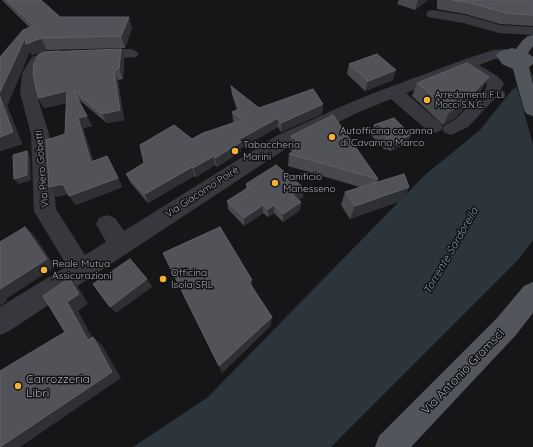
<!DOCTYPE html>
<html>
<head>
<meta charset="utf-8">
<style>
	body { margin:0 }
	canvas { display:block; background:#161618 }
</style>
</head>
<body>
<canvas width="533" height="447"></canvas>
<script>
const g = document.querySelector('canvas').getContext('2d');
g.lineJoin = 'round';
function paint(path, color) { g.fillStyle = color; g.fill(path, 'evenodd'); }
const toPath = rows => new Path2D(rows.map(r => 'M' + r).join(''));
function trace(path, color, width, dash) { g.strokeStyle = color; g.lineWidth = width; g.lineCap = dash ? 'butt' : 'round'; g.setLineDash(dash || []); g.stroke(path); }
function drawText(font, color, halo, rows, align = 'center') {
  g.font = font + ' Quicksand,sans-serif'; g.lineWidth = 3; g.setLineDash([]); g.textBaseline = 'middle'; g.strokeStyle = halo; g.fillStyle = color; for (const [text, x, y, turn = 0] of rows) {
    g.save(); g.translate(x, y); g.rotate((+turn || 0) * Math.PI / 180); g.textAlign = isNaN(turn) ? turn : align; if (halo) g.strokeText(text, 0, 0); g.fillText(text, 0, 0); g.restore();
  }
}
paint(toPath([
	[533,74,533,240,518,260,331,447,133,447,208,397,425,175,480,130,512,90]
]), '#2c353c');
paint(toPath([
	[531,73,533,80,533,144,516,84]
]), '#161618');
paint(toPath([
	[433,10,465,15,500,25,533,27,533,35,499,33,463,23,428,17,426,14,428,11,433,10],
	[131,49,136,51,139,54,136,57,93,60,88,58,85,55,88,52,93,50,131,49],
	[506,49,511,51,514,54,511,57,495,59,479,65,497,76,504,83,499,94,468,127,451,135,445,133,442,129,445,125,456,119,486,88,487,84,465,70,406,93,440,123,443,127,440,131,434,133,428,131,391,99,359,112,290,146,9,331,0,335,0,307,67,266,34,211,31,134,20,93,22,73,32,57,47,51,58,50,63,52,66,55,63,58,43,63,38,73,36,93,49,134,56,209,85,255,106,242,96,224,99,218,107,215,115,218,124,231,276,136,347,104,379,91,460,61,493,50,506,49]
]), '#37383d');
paint(toPath([
	[533,35,533,46,528,53,533,57,533,64,529,67,533,84,533,116,527,114,524,110,513,69,502,64,496,55,499,52,512,48,516,49,522,41,528,36,533,35],
	[533,282,533,313,515,336,411,447,375,447,379,436,497,318,524,286,533,282]
]), '#53555c');
paint(toPath([
	[2,0,41,0,60,17,132,28,125,48,47,50,32,55,30,51,7,106,22,144,0,151,0,57,30,28],
	[399,0,428,0,415,10,397,4],
	[437,0,533,0,533,26,500,24,465,14,437,9],
	[121,49,124,59,123,79,118,80,124,120,107,123,78,99,92,126,83,128,93,161,107,156,122,187,76,205,68,194,56,197,49,187,65,134,66,103,44,108,38,98],
	[349,64,393,80,365,91,347,74],
	[417,83,481,91,455,118,443,125,412,96],
	[231,86,259,108,323,104,322,114,281,132,278,127,241,148,241,151,217,167,215,165,196,177,194,176,148,203,130,182,126,174,192,139,234,122,233,121,232,112,237,110,232,95],
	[374,125,407,144,390,151,387,149,385,150,371,135],
	[291,136,378,179,377,182,409,187,403,200,350,219,341,205,345,192,360,187,288,166,289,154,292,152,290,148],
	[246,184,303,197,298,200,301,202,300,210,283,222,274,213,268,217,263,213,244,226,228,209,227,201,246,189]
]), '#47494d');
paint(toPath([
	[418,0,428,0,415,10],
	[129,17,132,28,125,48,121,36],
	[25,38,41,38,47,50,32,55,30,51,7,106,22,144,0,151,0,92],
	[121,49,124,59,123,79,119,69],
	[114,70,118,80,124,120,107,123,102,114],
	[396,70,393,80,365,91,368,81],
	[489,77,481,91,455,118,443,125,450,111],
	[67,91,72,101,44,108,38,98],
	[323,104,322,114,281,132,281,123],
	[87,116,92,126,83,128,97,171,91,162,78,118],
	[278,118,278,127,241,148,241,151,217,167,215,158,238,140],
	[411,135,407,144,390,151,393,142],
	[391,139,387,149,385,150,389,140],
	[27,151,30,156,31,180,19,184,14,179],
	[214,156,215,165,196,177,193,168],
	[192,167,194,176,148,203,145,194],
	[118,178,122,187,76,205,69,196],
	[63,184,70,193,56,197,49,187],
	[409,187,403,200,350,219,355,206],
	[304,188,303,197,292,204,293,195],
	[301,202,300,210,283,222,283,214],
	[263,205,263,213,244,226,244,218],
	[274,205,274,213,268,217,268,209],
	[25,227,34,235,55,267,6,299,7,301,0,306,0,289],
	[69,278,79,288,88,304,78,311,98,348,88,340,67,302],
	[147,279,152,287,116,313,110,307],
	[252,280,253,290,249,282],
	[272,317,271,326,222,373,219,366],
	[93,337,102,345,121,378,20,447,0,447]
]), '#2f3033');
const building = toPath([
	[7,0,41,0,60,17,129,17,121,36,41,38,26,44,25,38,0,92,0,57,23,30,34,26,7,0],
	[452,0,533,0,533,15,506,13,470,3,452,0],
	[121,49,119,69,114,70,120,110,102,114,73,90,87,116,78,118,91,162,107,156,118,178,69,196,63,184,49,187,46,140,65,134,67,91,38,98,33,73,34,63,39,54,44,52,121,49],
	[377,54,396,70,368,81,349,64,377,54],
	[467,63,489,77,462,105,450,111,417,83,467,63],
	[231,86,259,108,313,89,323,104,281,123,278,118,238,140,241,142,215,158,214,156,193,168,192,167,145,194,126,174,144,163,140,145,174,125,192,139,203,133,242,120,232,112,239,109,231,86],
	[0,97,13,132,0,137,0,97],
	[333,115,378,179,289,154,298,148,291,136,333,115],
	[394,118,411,135,393,142,391,139,389,140,374,125,394,118],
	[27,151,27,175,14,179,13,155,27,151],
	[276,165,304,188,293,195,301,202,283,214,274,205,268,209,263,205,244,218,227,201,249,187,246,184,276,165],
	[404,174,409,187,355,206,345,192,404,174],
	[25,227,47,259,0,289,0,242,25,227],
	[220,227,252,280,249,282,272,317,219,366,163,253,220,227],
	[130,259,147,279,110,307,93,284,130,259],
	[69,278,79,294,67,302,88,340,93,337,112,372,0,447,0,371,65,332,43,296,69,278]
]);
paint(building, '#525359');
trace(building, '#5f6168', 1);
for (const [x, y, r, color] of [
	[427,100,4,"#f2b134"],
	[332,137,4,"#f2b134"],
	[235,151,4,"#f2b134"],
	[275,183,4,"#f2b134"],
	[44,270,4,"#f2b134"],
	[163,279,4,"#f2b134"],
	[18,386,4,"#f2b134"]
]) { const dot = new Path2D(); dot.arc(x, y, r, 0, 2 * Math.PI); g.fillStyle = color; g.fill(dot); trace(dot, '#111113', 1.5); }
drawText('9px', '#a8adb8', '#111113', [
	["Arredamenti F.Lli",435,95],
	["Mocci S.N.C.",435,105]
], 'left');
drawText('10px', '#a8adb8', '#111113', [
	["Autofficina cavanna",340,131],
	["di Cavanna Marco",340,143],
	["Tabaccheria",243,145],
	["Marini",243,157],
	["Panificio",283,177],
	["Manesseno",283,189],
	["Reale Mutua",52,264],
	["Assicurazioni",52,276],
	["Officina",171,273],
	["Isola SRL",171,285]
], 'left');
drawText('10px', '#a8adb8', '#111113', [
	["Via Piero Gobetti",42,169,-95],
	["Via Giacomo Poirè",202,192,-33]
]);
drawText('italic 11px', '#7f9bb3', '#111113', [
	["Torrente Sardorella",451,251,-60]
]);
drawText('12px', '#a8adb8', '#111113', [
	["Via Antonio Gramsci",463,372,-46]
]);
drawText('12px', '#a8adb8', '#111113', [
	["Carrozzeria",26,379],
	["Libri",26,393]
], 'left');
</script>
</body>
</html>
